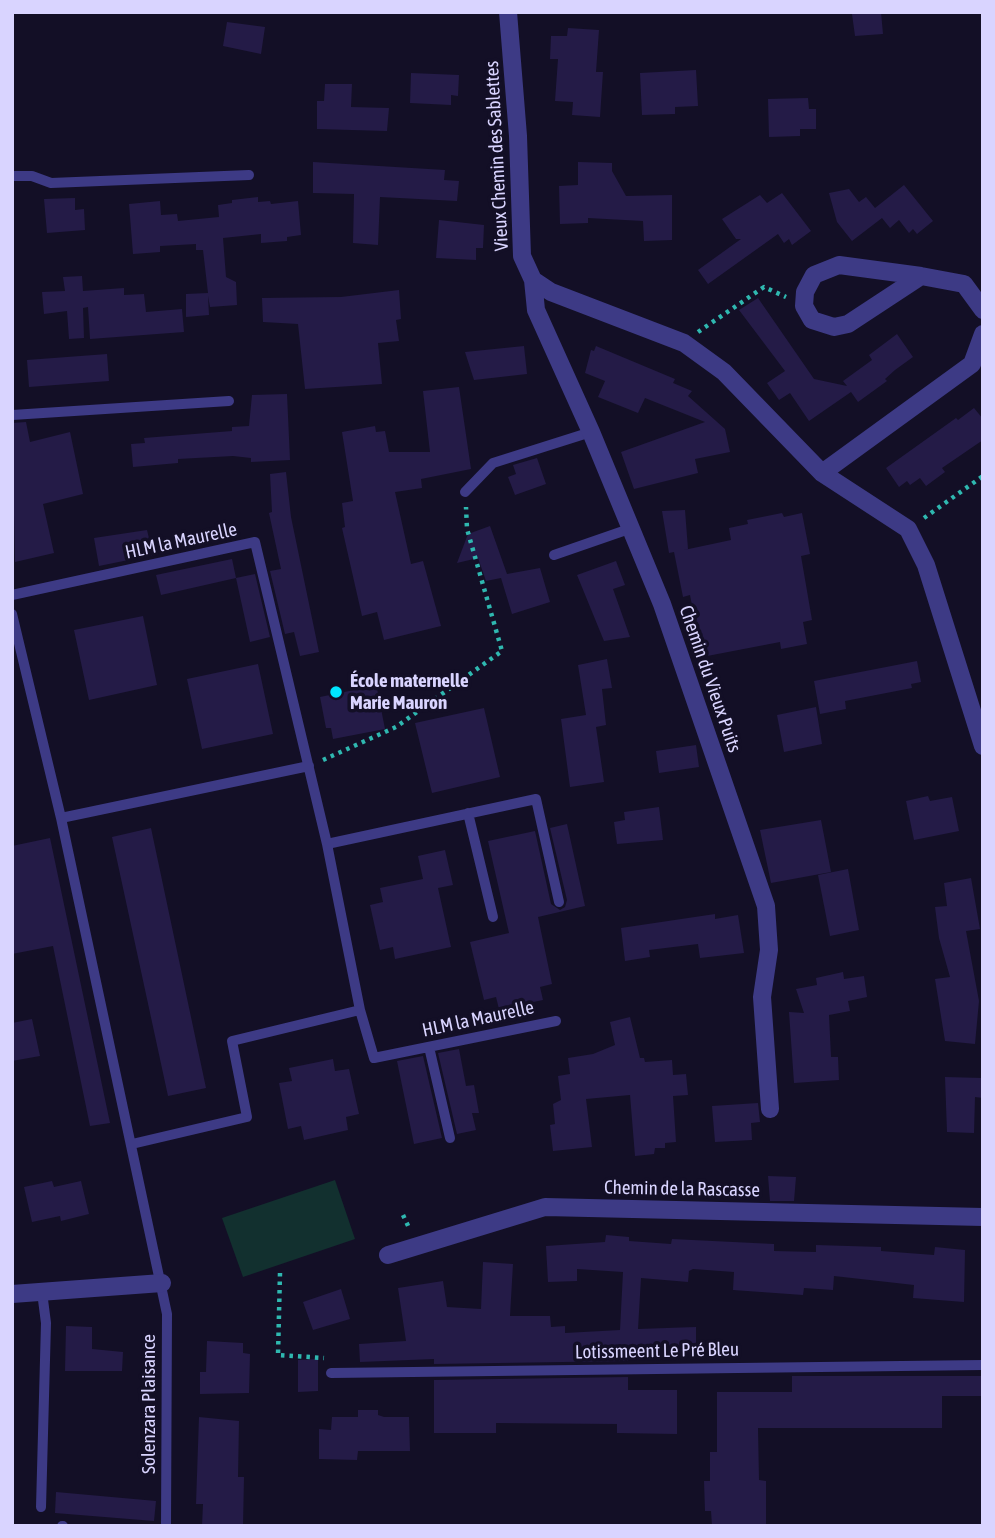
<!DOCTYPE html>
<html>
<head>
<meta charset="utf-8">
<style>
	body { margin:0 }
	#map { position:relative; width:995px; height:1538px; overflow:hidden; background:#130f26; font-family:"Asap Condensed",sans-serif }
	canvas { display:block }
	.frame { position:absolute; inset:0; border:14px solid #d9d4ff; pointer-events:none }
</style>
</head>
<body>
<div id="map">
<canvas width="995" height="1538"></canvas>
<div class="frame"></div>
</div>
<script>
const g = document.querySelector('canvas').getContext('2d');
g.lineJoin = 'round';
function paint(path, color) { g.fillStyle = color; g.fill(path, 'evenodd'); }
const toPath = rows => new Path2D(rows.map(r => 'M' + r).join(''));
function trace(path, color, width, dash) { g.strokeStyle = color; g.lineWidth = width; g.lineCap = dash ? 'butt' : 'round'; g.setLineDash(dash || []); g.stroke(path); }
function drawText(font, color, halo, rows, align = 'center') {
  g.font = font + ' "Asap Condensed",sans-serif'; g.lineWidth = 7; g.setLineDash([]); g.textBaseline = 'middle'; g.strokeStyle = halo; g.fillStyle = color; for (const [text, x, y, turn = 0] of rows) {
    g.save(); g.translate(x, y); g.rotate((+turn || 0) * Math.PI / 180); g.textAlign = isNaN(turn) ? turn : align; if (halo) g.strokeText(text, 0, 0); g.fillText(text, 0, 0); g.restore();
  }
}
paint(toPath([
	[335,1180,355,1239,243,1277,222,1218]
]), '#12302f');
paint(toPath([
	[881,12,883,34,855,36,852,14],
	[227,22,265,27,261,54,223,46],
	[568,28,599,30,596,72,603,72,600,117,572,115,573,102,555,101,558,59,550,59,551,36,567,36],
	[696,70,698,106,675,107,675,114,642,115,640,73],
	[411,73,459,75,458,96,451,95,451,105,410,103],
	[325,84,352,84,351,107,389,108,387,131,317,129,317,101,324,101],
	[808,98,809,109,816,109,816,129,800,129,800,136,769,137,768,99],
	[313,162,445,170,444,180,459,181,457,201,380,197,378,245,353,243,354,194,313,193],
	[578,162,612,163,612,171,626,196,672,195,672,240,644,241,643,221,588,218,588,223,560,224,559,186,578,185],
	[904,185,933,221,917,234,913,229,909,233,899,220,890,228,882,218,852,241,837,222,829,193,849,189,859,202,866,197,875,208],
	[782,193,811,231,792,245,789,239,784,243,778,234,708,284,698,270,741,239,736,239,722,219,760,195,767,203],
	[258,197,258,202,270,201,271,204,298,201,301,235,287,237,287,241,261,243,261,234,223,238,226,277,236,282,237,305,210,307,208,296,209,315,186,317,186,294,208,293,203,250,196,250,196,244,160,246,160,252,133,254,129,204,160,201,161,215,177,214,178,221,219,217,218,205,232,203,232,200],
	[75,198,75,210,84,209,85,230,47,233,44,199],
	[439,220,484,225,483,248,476,248,476,260,436,258],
	[82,276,83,291,124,288,124,295,144,294,146,312,182,309,184,332,90,339,88,307,83,308,84,338,69,339,67,311,44,314,42,292,65,291,63,277],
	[399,290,401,319,396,320,399,341,378,343,382,384,305,389,298,324,263,322,262,298,341,297],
	[758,298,814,379,847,386,843,381,872,360,869,355,897,334,913,357,895,370,885,379,887,381,858,402,851,392,809,421,790,393,779,400,767,383,785,371,739,310],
	[524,346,527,374,474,380,465,352],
	[596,346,675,379,673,383,692,391,688,396,725,429,730,452,695,459,698,473,634,489,621,452,705,422,645,398,638,413,598,397,605,381,585,373,591,350,594,351],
	[107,354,109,381,29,387,27,360],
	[459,387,471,469,421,479,422,488,395,492,411,564,423,561,441,626,384,640,377,612,362,616,342,528,345,527,342,503,353,501,342,432,375,426,376,432,385,431,389,452,430,452,423,391],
	[287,394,290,460,251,462,251,458,233,456,178,459,178,463,133,467,131,444,145,443,144,438,232,431,232,427,249,426,252,395],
	[974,408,983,419,983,440,942,468,945,472,926,486,920,478,910,485,907,481,899,487,886,468,956,418,958,420],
	[26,422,30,442,70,432,83,494,43,504,54,553,15,562,12,423],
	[537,458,546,484,515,495,508,477,516,474,513,465],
	[286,472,291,517,319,652,300,656,294,632,285,634,270,571,281,569,269,513,272,512,270,474],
	[685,510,688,549,684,550,731,540,729,528,748,524,747,520,782,513,784,517,802,513,810,554,801,556,812,620,803,622,807,644,781,649,780,642,702,657,690,595,683,597,674,552,669,553,662,511],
	[490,526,507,574,540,568,550,602,512,614,501,578,486,581,478,558,457,563,468,534],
	[147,530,153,555,99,566,94,538],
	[232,559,236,578,255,574,270,637,250,642,236,578,161,595,156,575],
	[616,561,625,585,613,589,630,637,604,641,577,575],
	[143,616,157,685,89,700,74,630],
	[607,659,612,688,602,689,606,725,596,727,604,782,570,787,561,719,586,715,578,665],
	[917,661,921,682,911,684,912,688,845,701,846,709,820,714,814,681],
	[258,664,273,734,202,749,187,679],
	[374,673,385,729,333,739,331,728,326,728,320,697,354,690,352,678],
	[816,707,822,744,784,752,777,715],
	[484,708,500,777,432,793,415,723],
	[696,745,699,767,659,773,656,751],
	[928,796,930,801,952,797,959,831,914,840,906,801],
	[659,807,663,840,617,844,614,822,625,820,624,812],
	[821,820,831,872,771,883,760,830],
	[567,824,585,906,538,917,552,984,540,987,543,1000,499,1009,496,997,484,1000,470,942,509,933,488,841,535,831,551,904,560,910,565,907,567,900,550,828],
	[151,828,206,1088,168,1096,112,837],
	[50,838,110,1123,90,1126,53,946,12,954,12,846],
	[445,850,453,885,438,888,451,947,395,959,393,947,380,950,370,905,383,902,380,888,423,879,418,856],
	[848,869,859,930,830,936,818,875],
	[971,878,980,929,966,931,979,1001,975,1044,945,1041,935,979,950,977,939,938,935,907,947,906,944,883],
	[715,914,715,919,738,915,744,953,700,958,698,944,649,950,650,957,625,961,621,928],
	[843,972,844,979,864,976,867,997,848,1001,850,1011,829,1015,831,1057,838,1057,839,1080,794,1083,789,1012,804,1013,796,989,817,985,816,978],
	[630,1017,640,1058,644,1058,645,1062,672,1060,673,1075,686,1074,688,1095,673,1096,676,1142,665,1143,665,1148,655,1148,654,1154,635,1156,630,1095,586,1099,592,1147,553,1151,550,1125,555,1124,553,1104,561,1100,558,1076,570,1074,568,1058,593,1054,615,1045,610,1022],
	[32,1019,40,1056,12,1061,12,1023],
	[459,1049,466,1086,474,1085,479,1113,472,1113,476,1130,457,1134,438,1053],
	[423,1056,442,1138,414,1144,397,1061],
	[333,1059,335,1071,349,1069,359,1114,346,1117,348,1130,304,1140,301,1126,288,1129,279,1083,292,1081,289,1068],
	[945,1077,983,1078,983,1098,975,1097,974,1133,947,1132],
	[758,1103,760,1122,751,1123,752,1140,715,1142,712,1106],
	[768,1176,796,1177,794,1201,770,1201],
	[52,1181,54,1187,81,1181,89,1214,61,1221,60,1216,32,1222,24,1187],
	[606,1235,629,1237,629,1241,671,1244,672,1239,774,1244,774,1251,816,1252,816,1245,881,1247,881,1251,934,1255,935,1247,965,1250,964,1302,913,1298,914,1285,834,1276,833,1290,804,1288,803,1295,733,1290,734,1272,693,1269,689,1271,688,1282,641,1278,638,1329,696,1327,696,1349,628,1351,628,1361,434,1364,434,1359,360,1362,359,1344,406,1341,398,1288,443,1281,447,1307,481,1309,483,1262,513,1264,510,1316,550,1316,551,1327,565,1326,565,1333,620,1330,623,1272,577,1269,577,1281,548,1282,546,1246,605,1242],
	[341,1289,350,1319,313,1330,303,1302],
	[66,1326,92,1327,92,1349,123,1352,122,1371,65,1371],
	[207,1341,243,1343,243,1353,250,1354,249,1393,200,1394,200,1372,206,1372],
	[318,1359,318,1391,298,1392,298,1360],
	[792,1376,983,1376,983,1396,942,1396,942,1428,758,1428,759,1480,766,1481,766,1526,712,1526,711,1511,705,1511,704,1481,710,1481,710,1452,717,1452,717,1392,792,1392],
	[628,1377,628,1390,677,1390,677,1434,617,1433,617,1424,496,1423,496,1433,434,1433,434,1380],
	[358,1410,378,1410,378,1415,384,1417,409,1417,410,1451,358,1451,357,1460,319,1459,319,1429,331,1430,332,1417,358,1417],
	[199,1417,239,1421,238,1477,244,1477,243,1526,202,1526,203,1504,196,1504],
	[56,1492,156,1501,154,1521,55,1513]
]), '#241b47');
trace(toPath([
	[698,332,764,287,786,297],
	[924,518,983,476],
	[323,760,396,727,502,651,467,529,466,507],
	[403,1215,410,1230],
	[280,1273,278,1355,324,1358]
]), '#2fb8b0', 4.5, [3.5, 5]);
trace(toPath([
	[12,176,32,176,51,183,249,175],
	[12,415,229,401],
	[465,492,493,463,591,432],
	[554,555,632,528],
	[12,595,255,542,327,844],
	[12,614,61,818,167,1314,166,1526],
	[468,813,493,917],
	[61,818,309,766],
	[360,1010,327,844,536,799,559,902],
	[429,1047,450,1138],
	[132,1144,247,1117,232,1041,360,1010,374,1058,556,1021],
	[331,1373,983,1365],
	[41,1507,46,1323,42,1292],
	[62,1526,63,1526]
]), '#3d3a85', 10);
trace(toPath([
	[508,12,518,136,522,256,533,280,551,292,684,343,724,372,822,473,908,529,926,565,983,746],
	[921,276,848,324,834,327,812,320,804,306,805,292,814,275,839,265,921,276,964,284,983,310],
	[533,280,536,310,591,432,662,604,766,906,769,950,762,997,770,1109],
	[822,473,972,364,983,334],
	[388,1255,545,1207,983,1217],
	[12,1294,162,1283]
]), '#3d3a85', 18);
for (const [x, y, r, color] of [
	[336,692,7,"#00e5ff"]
]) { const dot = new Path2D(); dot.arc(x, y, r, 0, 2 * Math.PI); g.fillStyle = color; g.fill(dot); trace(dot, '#130f26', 2.5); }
drawText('19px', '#d9d4ff', '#130f26', [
	["Vieux Chemin des Sablettes",497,156,-93],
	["HLM la Maurelle",181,541,-12],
	["Chemin du Vieux Puits",710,679,71],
	["HLM la Maurelle",478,1019,-12],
	["Chemin de la Rascasse",682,1189,1],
	["Lotissmeent Le Pré Bleu",657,1351,-1],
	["Solenzara Plaisance",149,1404,-90]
]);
drawText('bold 19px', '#d9d4ff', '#130f26', [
	["École maternelle",350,681],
	["Marie Mauron",350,703]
], 'left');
</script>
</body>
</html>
